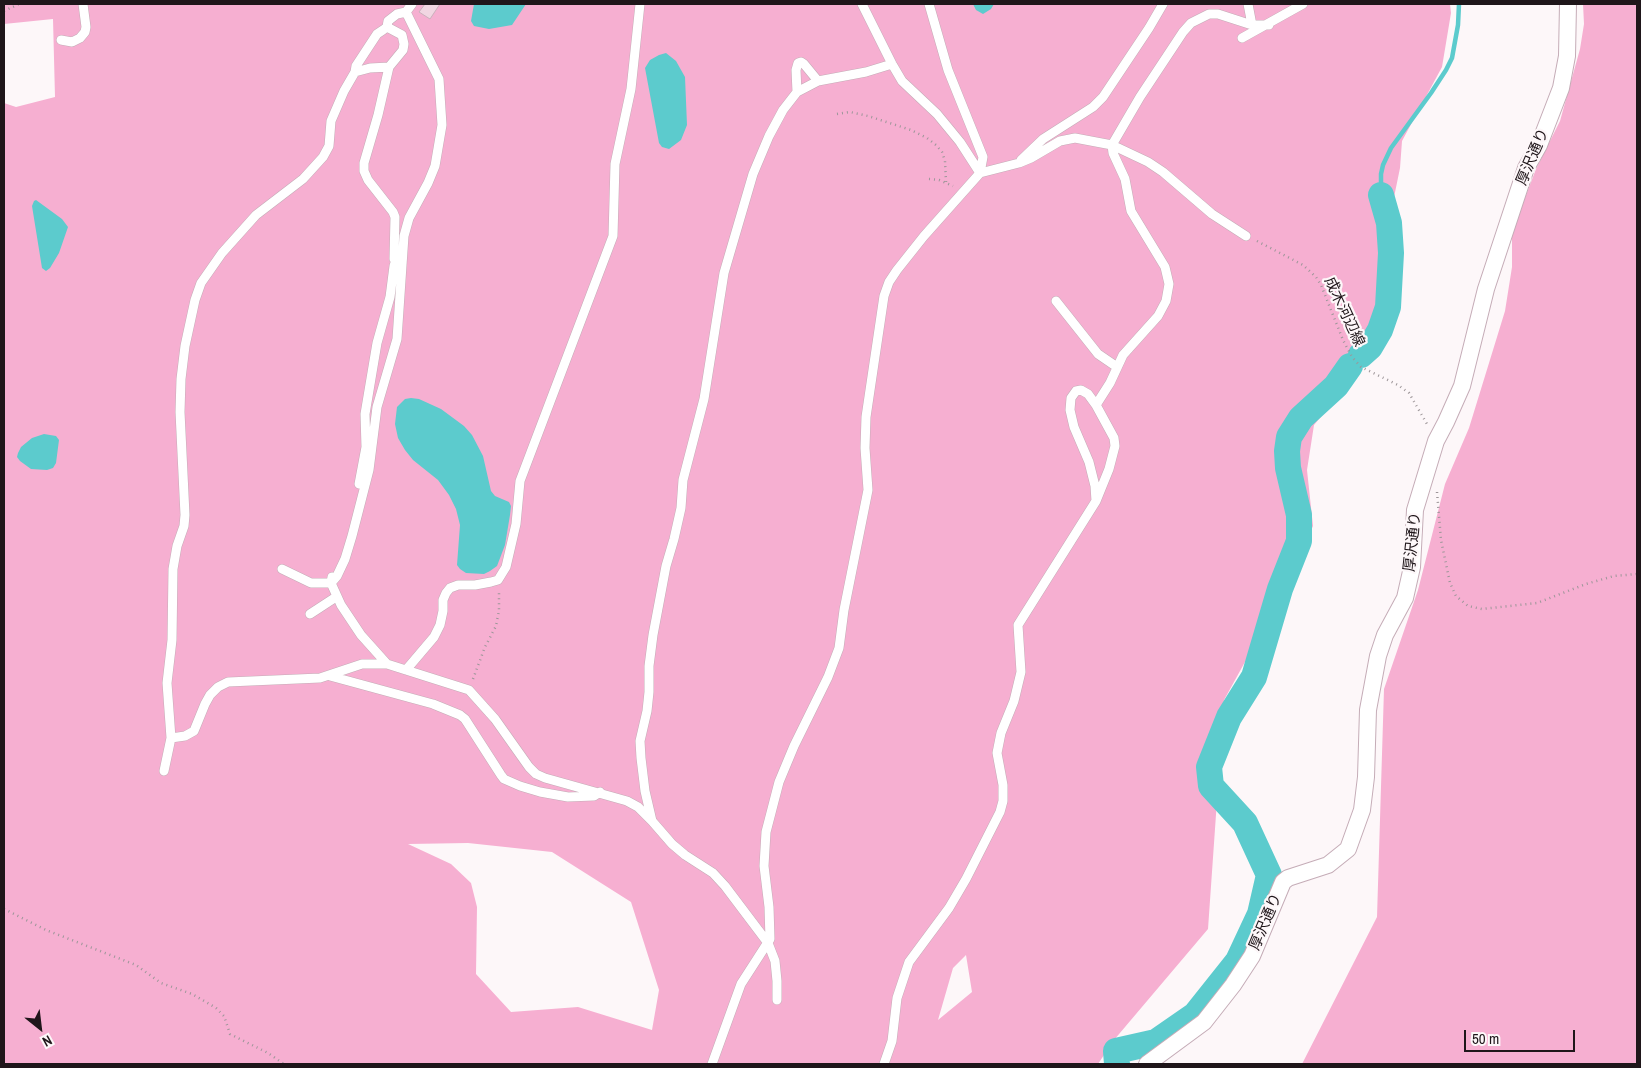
<!DOCTYPE html>
<html>
<head>
<meta charset="utf-8">
<style>
	body { margin:0 }
	#map { position:relative; width:1641px; height:1068px; overflow:hidden; background:#fdf7f9; font-family:"Archivo Narrow",sans-serif }
	canvas { display:block }
	.frame { position:absolute; inset:0; border:5px solid #1f161a; pointer-events:none }
	.north { position:absolute; left:15px; top:1003px; width:50px; height:50px; -webkit-text-stroke:4px #fdf7f9; paint-order:stroke; rotate:151deg; font-size:14px; font-weight:700; line-height:20px; text-align:center; color:#1f161a }
	.north::after { content:''; display:block; margin:auto; width:18px; height:22px; background:#1f161a; clip-path:polygon(50% 0,100% 100%,50% 72%,0 100%) }
	.scale { position:absolute; left:1464px; top:1030px; width:111px; height:22px; box-sizing:border-box; border:2px solid #1f161a; border-top:0; padding-left:6px; font-size:15px; line-height:18px; white-space:nowrap; color:#1f161a; -webkit-text-stroke:4px #fdf7f9; paint-order:stroke }
</style>
</head>
<body>
<div id="map">
<canvas width="1641" height="1068"></canvas>
<div class="frame"></div>
<div class="north">N</div>
<div class="scale">50 m</div>
</div>
<script>
const g = document.querySelector('canvas').getContext('2d');
g.lineJoin = 'round';
function paint(path, color) { g.fillStyle = color; g.fill(path, 'evenodd'); }
const toPath = rows => new Path2D(rows.map(r => 'M' + r).join(''));
function trace(path, color, width, dash) { g.strokeStyle = color; g.lineWidth = width; g.lineCap = dash ? 'butt' : 'round'; g.setLineDash(dash || []); g.stroke(path); }
function drawText(font, color, halo, rows, align = 'center') {
  g.font = font + ' "Archivo Narrow","Noto Sans JP",sans-serif'; g.lineWidth = 4.5; g.setLineDash([]); g.textBaseline = 'middle'; g.strokeStyle = halo; g.fillStyle = color; for (const [text, x, y, turn = 0] of rows) {
    g.save(); g.translate(x, y); g.rotate((+turn || 0) * Math.PI / 180); g.textAlign = isNaN(turn) ? turn : align; if (halo) g.strokeText(text, 0, 0); g.fillText(text, 0, 0); g.restore();
  }
}
paint(toPath([
	[4,4,1450,4,1451,13,1442,67,1402,141,1400,168,1392,207,1394,238,1393,296,1355,376,1314,425,1307,470,1313,526,1283,593,1224,700,1208,929,1114,1040,1098,1064,4,1064,4,103,16,107,55,97,53,19,4,24],
	[468,843,552,852,631,902,659,990,652,1030,578,1007,511,1012,476,974,477,907,471,883,451,864,408,844],
	[966,955,972,992,938,1020,953,968],
	[1583,4,1637,4,1637,1064,1302,1064,1377,917,1384,689,1418,590,1445,484,1469,428,1505,311,1512,267,1512,232,1536,169,1560,121,1580,49,1584,24]
]), '#f6afd1');
paint(toPath([
	[474,4,526,4,512,25,489,29,474,26,471,21],
	[973,4,994,4,991,9,983,14,976,10],
	[666,53,676,61,685,77,687,125,681,140,669,149,662,147,659,143,645,68,650,60,659,55],
	[36,200,62,219,68,227,59,253,50,268,46,271,42,268,32,206,34,201],
	[411,398,419,399,441,409,464,426,472,435,483,456,491,491,495,496,509,502,511,506,510,515,505,545,497,566,490,571,484,574,466,573,460,569,457,565,460,525,456,509,449,495,438,480,413,460,405,450,398,438,395,424,397,407,405,399],
	[44,434,56,436,59,440,56,463,53,468,47,470,31,469,20,461,17,457,18,453,21,447,32,438]
]), '#5ccbcd');
trace(toPath([
	[1381,195,1381,174,1383,165,1391,148,1431,93,1446,70,1452,58,1458,25,1459,4]
]), '#5ccbcd', 4.5);
trace(toPath([
	[1361,355,1370,347,1380,330,1388,307,1391,253,1389,223,1381,195],
	[1117,1064,1116,1051,1156,1042,1195,1015,1238,961,1260,914,1269,875,1245,823,1211,786,1209,767,1229,717,1254,677,1280,589,1299,541,1299,515,1288,468,1287,451,1289,437,1301,418,1336,386,1350,366]
]), '#5ccbcd', 26);
const building = toPath([
	[425,4,440,4,430,19,419,12,425,4]
]);
paint(building, '#f1d6e2');
trace(building, '#cbb1bc', 1);
const lane = toPath([
	[862,4,892,64,902,81,937,114,960,142,980,173,1019,163,1031,158,1060,141,1075,138,1112,145,1148,162,1163,172,1212,214,1246,236],
	[1248,4,1252,25],
	[387,27,388,21,397,14,406,12,412,4],
	[1242,38,1303,4],
	[61,40,72,42,80,38,85,32,86,27,83,4],
	[355,72,356,66,377,34,383,30,387,27,402,35,404,44,403,50,389,67,378,115,364,163,364,171,368,180,393,212,395,217,394,259],
	[797,92,796,70,798,63,801,62,804,64,818,81],
	[1021,160,1043,139,1093,107,1103,97,1149,28,1163,4],
	[1056,301,1098,354,1117,367],
	[1096,405,1110,383,1123,355,1158,316,1166,301,1169,284,1165,267,1131,211,1125,179,1113,153,1112,145,1140,97,1183,32,1191,23,1209,14,1218,14,1252,25,1269,25],
	[359,484,366,447,365,414,377,343,390,297,394,266,399,251],
	[282,569,311,583,331,583,337,576,345,559,352,536,369,470,377,407,397,339,404,236,409,218,428,183,435,166,442,125,439,79,406,12],
	[332,577,331,583,341,605,361,635,387,664],
	[310,614,336,597],
	[406,670,434,637,440,625,443,611,443,600,446,593,450,588,458,585,475,585,491,582,498,580,506,567,516,524,520,481,613,236,615,164,631,89,640,4],
	[330,676,433,704,460,715,465,719,501,775,504,779,520,786,540,792,568,797,594,796,600,792],
	[171,738,185,736,194,731,205,704,210,695,218,687,228,682,320,678,362,664,387,664,469,690,495,719,529,767,536,774,545,778,627,801,638,807,652,821],
	[164,771,171,738,167,683,172,640,173,569,177,546,184,526,185,515,180,412,181,379,185,346,195,300,201,283,222,253,256,215,303,179,323,157,329,146,331,121,344,91,355,72,370,68,389,67],
	[777,1000,777,981,775,961,768,943,725,886,713,873,685,855,672,844,652,821,645,791,641,758,640,741,647,711,649,692,649,666,653,635,666,566,674,539,681,508,683,480,704,399,724,273,753,174,769,136,783,110,797,92,818,81,866,72,892,64],
	[712,1064,741,984,770,939,769,907,764,866,766,832,772,809,779,782,794,746,828,677,839,648,844,610,868,490,865,448,866,417,884,296,889,282,897,270,924,236,980,173,983,157,948,70,929,4],
	[884,1064,892,1041,897,998,909,962,949,908,966,879,1000,812,1003,801,1003,785,997,753,1001,733,1014,701,1021,672,1018,625,1096,501,1109,469,1115,446,1114,438,1096,405,1088,394,1081,390,1076,391,1071,398,1070,410,1074,427,1089,462,1095,486,1096,501]
]);
const street = toPath([
	[1147,1064,1204,1022,1233,985,1252,956,1283,882,1288,878,1328,865,1348,849,1362,810,1366,777,1368,710,1378,656,1385,635,1405,598,1412,567,1415,510,1436,441,1446,422,1462,386,1486,289,1526,168,1539,145,1561,88,1567,56,1568,4]
]);
trace(lane, '#c5acb7', 10);
trace(street, '#c5acb7', 18);
trace(toPath([
	[4,11,19,4],
	[837,114,850,112,868,116,911,130,927,138,936,145,942,152,945,161,946,182],
	[929,179,939,180,953,186],
	[1257,241,1303,265,1316,277,1321,285,1343,340,1352,357,1361,367,1398,385,1409,393,1427,424],
	[1437,492,1441,540,1450,583,1456,596,1468,606,1482,609,1537,603,1586,584,1614,576,1637,574],
	[473,679,485,647,496,626,499,610,499,592],
	[4,909,46,930,136,965,161,983,192,994,206,1002,216,1008,224,1016,230,1034,268,1053,284,1064]
]), '#9d9699', 2.5, [1, 4]);
trace(lane, '#fff', 9);
trace(street, '#fff', 16);
drawText('15px', '#1f161a', '#fdf7f9', [
	["厚沢通り",1533,157,-67],
	["成木河辺線",1344,312,65],
	["厚沢通り",1413,542,-84],
	["厚沢通り",1266,922,-67]
]);
</script>
</body>
</html>
